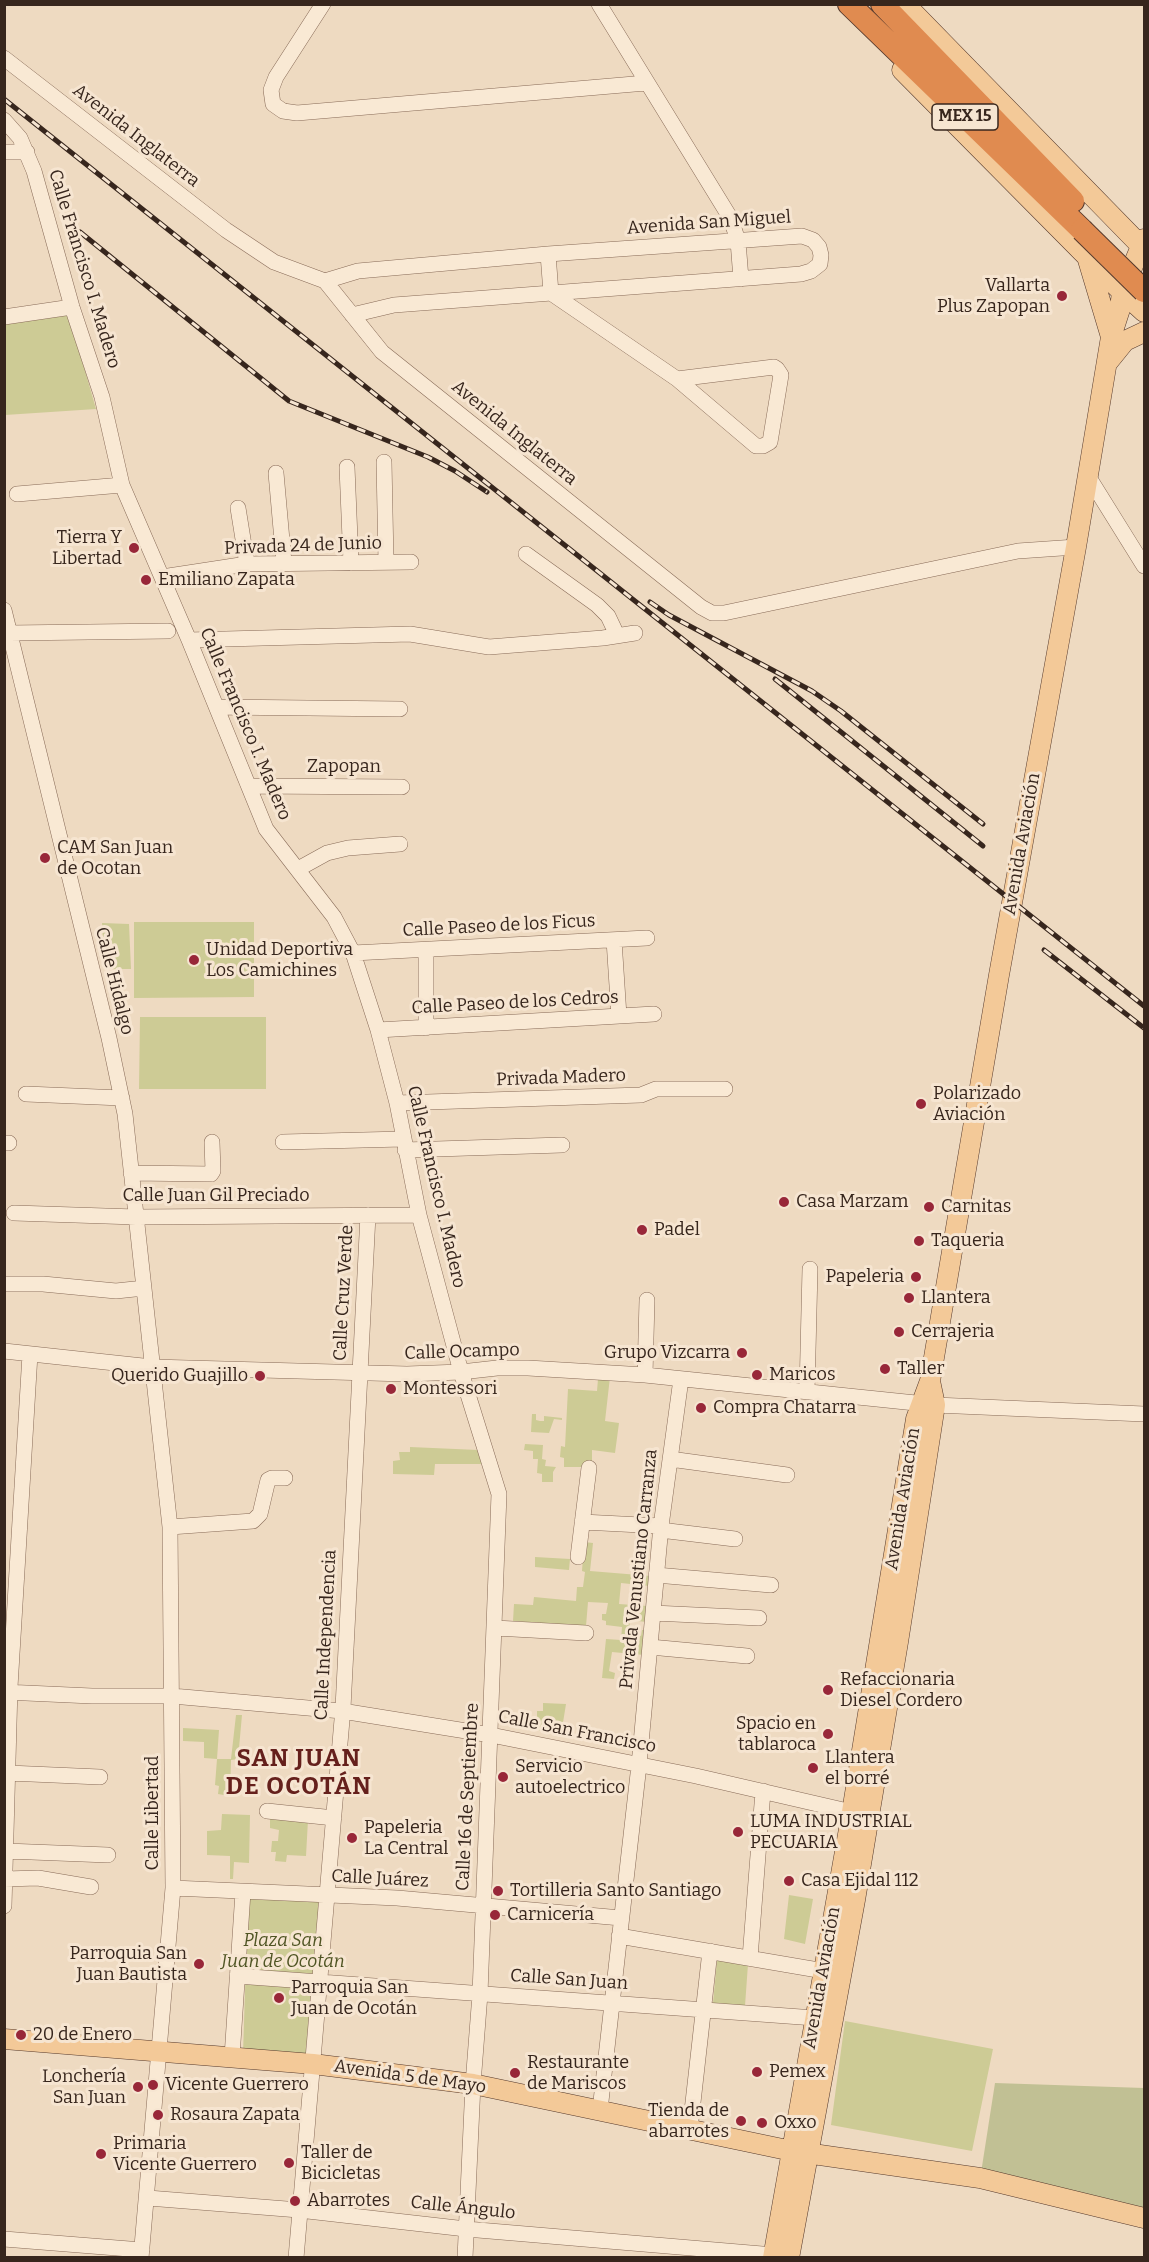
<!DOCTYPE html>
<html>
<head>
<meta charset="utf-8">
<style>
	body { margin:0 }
	#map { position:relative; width:1149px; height:2262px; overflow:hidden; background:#eedac1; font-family:Bitter,serif }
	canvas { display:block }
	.frame { position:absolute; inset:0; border:6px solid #37261d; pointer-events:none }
</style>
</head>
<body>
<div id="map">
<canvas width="1149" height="2262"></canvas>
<div class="frame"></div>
</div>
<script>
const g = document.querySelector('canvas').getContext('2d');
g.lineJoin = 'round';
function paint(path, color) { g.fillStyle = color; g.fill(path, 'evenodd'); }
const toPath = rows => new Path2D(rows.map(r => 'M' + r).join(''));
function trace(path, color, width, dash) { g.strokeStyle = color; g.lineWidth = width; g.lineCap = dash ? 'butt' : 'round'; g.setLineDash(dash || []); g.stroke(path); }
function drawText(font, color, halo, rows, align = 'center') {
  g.font = font + ' Bitter,serif'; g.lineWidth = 6; g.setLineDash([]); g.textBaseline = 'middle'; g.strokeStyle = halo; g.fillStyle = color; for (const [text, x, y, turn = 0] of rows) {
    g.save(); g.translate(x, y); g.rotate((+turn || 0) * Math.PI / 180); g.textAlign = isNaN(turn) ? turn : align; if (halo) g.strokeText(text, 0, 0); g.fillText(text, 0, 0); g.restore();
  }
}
paint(toPath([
	[68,311,96,409,5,415,4,320],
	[134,922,254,922,254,997,134,998],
	[102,923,129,924,131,969,105,969],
	[140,1017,266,1017,266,1089,139,1089],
	[610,1377,605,1421,619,1423,615,1453,592,1450,592,1467,564,1467,564,1458,560,1457,561,1446,565,1447,568,1389,597,1391,598,1379],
	[532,1414,536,1414,536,1420,540,1421,544,1421,544,1416,562,1418,562,1420,554,1419,549,1433,531,1432],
	[525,1444,543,1445,542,1459,546,1460,545,1466,556,1467,553,1472,553,1482,542,1482,542,1474,537,1473,538,1459,533,1459,533,1451,524,1450],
	[410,1447,478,1450,483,1464,435,1464,434,1475,393,1474,393,1461,400,1460,399,1452,410,1452],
	[584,1542,593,1543,590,1571,651,1576,650,1586,621,1583,619,1604,647,1606,646,1622,630,1620,629,1634,641,1636,642,1630,645,1630,644,1655,612,1652,609,1671,615,1673,614,1679,602,1678,606,1639,621,1640,622,1627,606,1625,606,1621,602,1620,602,1614,606,1614,608,1603,588,1602,586,1626,513,1621,514,1604,533,1605,534,1597,576,1601,577,1587,583,1587,585,1572,582,1571],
	[535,1557,570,1559,569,1570,535,1567],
	[543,1703,566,1704,561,1735,537,1730,537,1711,543,1711],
	[236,1715,242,1715,238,1759,231,1760,230,1796,218,1794,219,1786,215,1785,217,1759,204,1758,204,1742,183,1741,183,1728,219,1730,217,1759,231,1759],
	[222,1814,250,1815,249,1863,234,1862,233,1879,230,1879,230,1856,207,1855,207,1831,221,1830],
	[270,1817,308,1820,306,1856,287,1855,286,1862,275,1861,276,1852,271,1852,272,1841,278,1841,279,1830,270,1828],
	[789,1895,813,1899,805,1944,784,1939],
	[248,1897,324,1899,309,2060,243,2054],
	[717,1960,748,1964,745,2006,713,2003],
	[845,2021,993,2049,972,2151,831,2125]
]), '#cdcb95');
paint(toPath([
	[995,2083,1144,2088,1144,2214,981,2173]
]), '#c1c094');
const minor = toPath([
	[323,4,276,77,271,90,273,104,283,111,297,113,646,83],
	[599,4,731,219,738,241,741,279],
	[4,58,226,230,274,262,325,281,382,352,701,607,712,613,724,613,1018,551,1076,547],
	[4,120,20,138,34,171,72,307,102,397,122,485,189,640,266,829,334,917,353,953,378,1030,397,1103,419,1215,461,1372,499,1494,480,1994,473,2084,465,2258],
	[4,152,27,152],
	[548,254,551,293,677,379,756,446,763,446,770,442,781,375,777,369,774,367,677,379],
	[325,281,358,271,548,254,802,236,813,240,819,247,821,255,820,264,811,271,801,274,394,305,352,315],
	[4,317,72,307],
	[384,462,386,562],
	[347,467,351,563],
	[276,473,284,563],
	[1088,476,1144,566],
	[17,494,122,485],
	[238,508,247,564],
	[526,554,597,605,608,616,617,635],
	[162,577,247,564,411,562],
	[4,610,109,1038,125,1114,170,1527,173,1888,141,2258],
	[10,633,168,631],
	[189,640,410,634,489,647,603,638,635,633],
	[217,707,400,709],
	[249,786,402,787],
	[298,869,327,853,348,848,400,844],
	[614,940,619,1016],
	[353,953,647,938],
	[426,1028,426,950],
	[378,1030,654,1014],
	[26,1094,122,1098],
	[397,1103,641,1095,656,1089,725,1089],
	[283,1142,403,1139],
	[4,1143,9,1143],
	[405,1150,562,1145],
	[131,1173,211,1174,213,1171,212,1142],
	[14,1213,136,1217,419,1215],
	[4,1284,43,1284,116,1291,144,1288],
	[4,1351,152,1367,407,1374,461,1372,497,1368,528,1368,645,1375,935,1405,1144,1414],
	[645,1375,647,1300],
	[807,1392,810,1269],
	[670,1459,787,1475],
	[582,1522,661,1526],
	[170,1527,253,1521,260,1514,268,1480,272,1478,285,1478],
	[660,1530,735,1539],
	[578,1557,589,1468],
	[656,1575,771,1585],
	[653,1613,759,1618],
	[495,1628,586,1633],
	[650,1647,747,1656],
	[4,1692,92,1696,172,1696,342,1711,491,1735,696,1776,852,1812],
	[8,1773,100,1777],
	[267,1811,334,1818],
	[6,1851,108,1855],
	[5,1879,38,1878,91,1887],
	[173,1888,397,1898,621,1918],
	[4,1906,10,1687,30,1354],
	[619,1936,824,1971],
	[750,1958,763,1791],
	[237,1976,815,2018],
	[232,2057,243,1892],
	[600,2110,639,1765,661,1526,681,1379],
	[690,2129,710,1951],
	[148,2198,299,2210,466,2229,774,2255],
	[4,2239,142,2250],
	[296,2258,343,1708,368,1215]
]);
const major = toPath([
	[905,4,1144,249],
	[902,70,1120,290,1144,312],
	[1088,260,1111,337],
	[1108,362,1125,341,1144,332],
	[4,2039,313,2064,473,2084,792,2151,980,2178,1144,2218],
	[773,2258,852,1812,916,1419,930,1381,999,975,1076,547,1111,337,1120,309,1122,292,1144,239],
	[789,2258,855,1900,898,1642,935,1405,930,1381]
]);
const highway = toPath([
	[849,4,1082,230],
	[882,4,1073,201]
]);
trace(minor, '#886b58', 16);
trace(major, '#563a2d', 21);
trace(highway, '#563a2d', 24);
trace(minor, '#f9e9d4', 15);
trace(major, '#f3c998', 20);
trace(highway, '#e08b50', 22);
const rail = toPath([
	[4,99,1144,1006],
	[80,232,289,401,428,457,455,471,487,492],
	[650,602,669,615,812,691,841,711,983,824],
	[775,679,983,846],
	[1044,950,1144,1028]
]);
trace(rail, '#37261d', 5);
trace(rail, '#f6e5d1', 3, [9]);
const highwayBridge = toPath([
	[1082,230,1144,291]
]);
trace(highwayBridge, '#563a2d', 24, []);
trace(highwayBridge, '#e08b50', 22);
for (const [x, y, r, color] of [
	[1062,296,6,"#982739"],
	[134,548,6,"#982739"],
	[146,580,6,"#982739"],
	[45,858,6,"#982739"],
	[194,960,6,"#982739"],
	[921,1104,6,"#982739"],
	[784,1202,6,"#982739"],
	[929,1207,6,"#982739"],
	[642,1230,6,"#982739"],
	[919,1241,6,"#982739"],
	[916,1277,6,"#982739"],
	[909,1298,6,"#982739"],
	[899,1332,6,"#982739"],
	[742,1353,6,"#982739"],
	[885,1369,6,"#982739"],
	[757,1375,6,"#982739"],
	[260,1376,6,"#982739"],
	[391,1389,6,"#982739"],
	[701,1408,6,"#982739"],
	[828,1690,6,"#982739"],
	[828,1734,6,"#982739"],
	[813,1768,6,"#982739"],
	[503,1777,6,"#982739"],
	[738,1832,6,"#982739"],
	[352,1838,6,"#982739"],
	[789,1881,6,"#982739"],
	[498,1891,6,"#982739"],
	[495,1915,6,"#982739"],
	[199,1964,6,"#982739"],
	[279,1998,6,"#982739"],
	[21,2035,6,"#982739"],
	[757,2072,6,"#982739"],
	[515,2073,6,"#982739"],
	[153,2085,6,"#982739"],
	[138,2087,6,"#982739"],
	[158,2115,6,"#982739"],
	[741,2121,6,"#982739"],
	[762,2123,6,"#982739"],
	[101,2154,6,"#982739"],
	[289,2163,6,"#982739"],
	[295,2201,6,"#982739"]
]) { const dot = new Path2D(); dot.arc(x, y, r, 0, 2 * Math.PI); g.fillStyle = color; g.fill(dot); trace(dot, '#f6e5d1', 2); }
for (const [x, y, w] of [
	[965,117,66]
]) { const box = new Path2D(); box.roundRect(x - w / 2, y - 13, w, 26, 4.5); g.fillStyle = '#f6e5d1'; g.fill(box); trace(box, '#37261d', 1.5); }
drawText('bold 16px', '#37261d', null, [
	["MEX 15",965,117]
]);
drawText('18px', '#37261d', '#f6e5d1', [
	["Avenida Inglaterra",136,136,38],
	["Avenida San Miguel",709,223,-4],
	["Calle Francisco I. Madero",84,269,73],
	["Avenida Inglaterra",514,433,39],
	["Privada 24 de Junio",303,546,-2],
	["Calle Francisco I. Madero",245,724,67],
	["Zapopan",344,767],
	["Avenida Aviación",1022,844,-80],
	["Calle Paseo de los Ficus",499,926,-3],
	["Calle Hidalgo",114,981,76],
	["Calle Paseo de los Cedros",515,1003,-3],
	["Privada Madero",561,1078,-2],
	["Calle Francisco I. Madero",436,1187,77],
	["Calle Juan Gil Preciado",216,1196],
	["Calle Cruz Verde",344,1293,-87],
	["Calle Ocampo",462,1352,-2],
	["Avenida Aviación",903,1499,-81],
	["Privada Venustiano Carranza",639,1569,-84],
	["Calle Independencia",326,1635,-87],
	["Calle San Francisco",577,1732,11],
	["Calle 16 de Septiembre",468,1797,-87],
	["Calle Libertad",153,1813,-90],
	["Calle Juárez",380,1879,3],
	["Avenida Aviación",822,1978,-80],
	["Calle San Juan",569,1980,4],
	["Avenida 5 de Mayo",410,2077,8],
	["Calle Ángulo",463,2208,6]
]);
drawText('18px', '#37261d', '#f6e5d1', [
	["Vallarta",1050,286,"right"],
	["Plus Zapopan",1050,307,"right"],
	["Tierra Y",122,538,"right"],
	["Libertad",122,559,"right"],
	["Emiliano Zapata",158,580],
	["CAM San Juan",57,848],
	["de Ocotan",57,869],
	["Unidad Deportiva",206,950],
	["Los Camichines",206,971],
	["Polarizado",933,1094],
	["Aviación",933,1115],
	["Casa Marzam",796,1202],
	["Carnitas",941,1207],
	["Padel",654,1230],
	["Taqueria",931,1241],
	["Papeleria",904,1277,"right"],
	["Llantera",921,1298],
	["Cerrajeria",911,1332],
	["Grupo Vizcarra",730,1353,"right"],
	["Taller",897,1369],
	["Maricos",769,1375],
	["Querido Guajillo",248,1376,"right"],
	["Montessori",403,1389],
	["Compra Chatarra",713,1408],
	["Refaccionaria",840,1680],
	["Diesel Cordero",840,1701],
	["Spacio en",816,1724,"right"],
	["tablaroca",816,1745,"right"],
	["Llantera",825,1758],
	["el borré",825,1779],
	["Servicio",515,1767],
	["autoelectrico",515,1788],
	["LUMA INDUSTRIAL",750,1822],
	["PECUARIA",750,1843],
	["Papeleria",364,1828],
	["La Central",364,1849],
	["Casa Ejidal 112",801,1881],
	["Tortilleria Santo Santiago",510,1891],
	["Carnicería",507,1915],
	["Parroquia San",187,1954,"right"],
	["Juan Bautista",187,1975,"right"],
	["Parroquia San",291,1988],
	["Juan de Ocotán",291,2009],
	["20 de Enero",33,2035],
	["Restaurante",527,2063],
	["de Mariscos",527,2084],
	["Pemex",769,2072],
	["Lonchería",126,2077,"right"],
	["San Juan",126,2098,"right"],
	["Vicente Guerrero",165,2085],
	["Tienda de",729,2111,"right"],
	["abarrotes",729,2132,"right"],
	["Rosaura Zapata",170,2115],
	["Oxxo",774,2123],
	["Primaria",113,2144],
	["Vicente Guerrero",113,2165],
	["Taller de",301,2153],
	["Bicicletas",301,2174],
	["Abarrotes",307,2201]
], 'left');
drawText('italic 18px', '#4f5423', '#f6e5d1', [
	["Plaza San",283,1941],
	["Juan de Ocotán",283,1962]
]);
g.letterSpacing = '1.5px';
drawText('bold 24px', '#65201c', '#f6e5d1', [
	["SAN JUAN",299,1759],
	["DE OCOTÁN",299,1787]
]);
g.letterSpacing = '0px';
</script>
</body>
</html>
